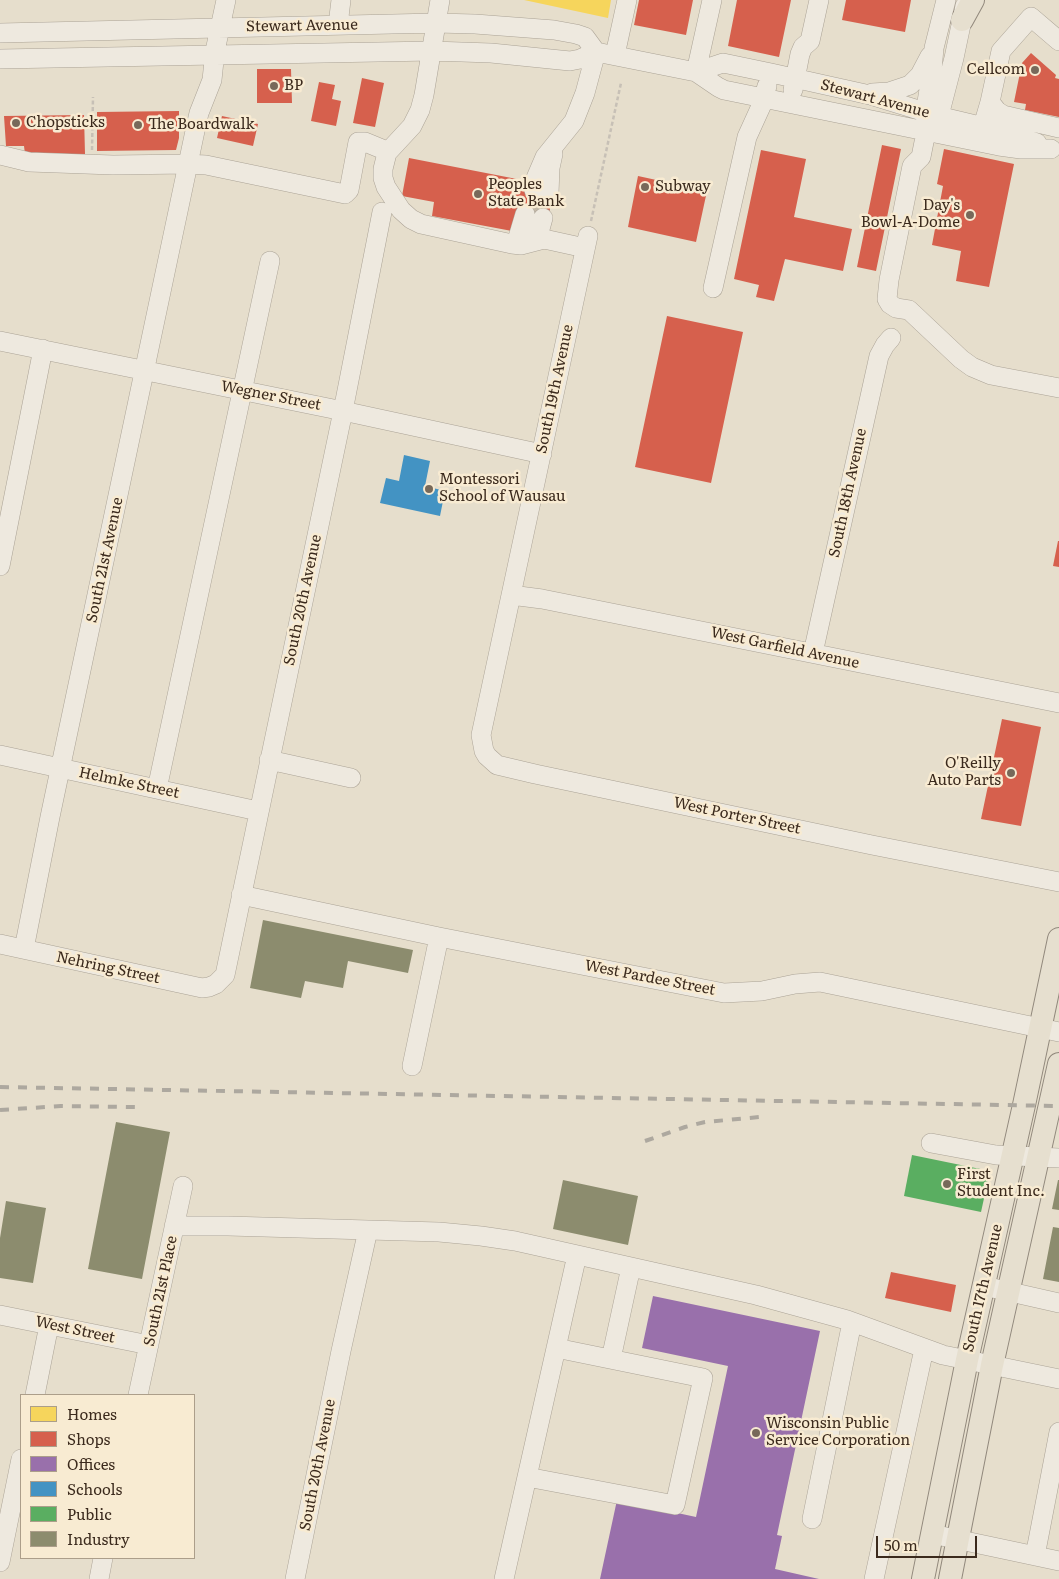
<!DOCTYPE html>
<html>
<head>
<meta charset="utf-8">
<style>
	body { margin:0 }
	#map { position:relative; width:1059px; height:1579px; overflow:hidden; background:#e6decc; font-family:Literata,serif }
	canvas { display:block }
	.legend { position:absolute; left:20px; top:1394px; width:175px; height:165px; box-sizing:border-box; background:#f8ebd2; border:1px solid #ac9e8a; margin:0; padding:6px 9px; list-style:none; font-size:15px; color:#3b2a1d }
	.legend li { display:flex; align-items:center; gap:10px; height:25px }
	.legend b { width:25px; border:1px solid #ac9e8a }
	.scale { position:absolute; left:876px; top:1536px; width:101px; height:22px; box-sizing:border-box; border:2px solid #3b2a1d; border-top:0; padding-left:6px; font-size:15px; line-height:18px; white-space:nowrap; color:#3b2a1d; -webkit-text-stroke:4px #f8ebd2; paint-order:stroke }
</style>
</head>
<body>
<div id="map">
<canvas width="1059" height="1579"></canvas>
<ul class="legend">
<li><b style="height:14px;background:#f6d55c"></b>Homes</li>
<li><b style="height:14px;background:#d6604d"></b>Shops</li>
<li><b style="height:14px;background:#9970ab"></b>Offices</li>
<li><b style="height:14px;background:#4393c3"></b>Schools</li>
<li><b style="height:14px;background:#5aae61"></b>Public</li>
<li><b style="height:14px;background:#8c8c6e"></b>Industry</li>
</ul>
<div class="scale">50 m</div>
</div>
<script>
const g = document.querySelector('canvas').getContext('2d');
g.lineJoin = 'round';
function paint(path, color) { g.fillStyle = color; g.fill(path, 'evenodd'); }
const toPath = rows => new Path2D(rows.map(r => 'M' + r).join(''));
function trace(path, color, width, dash) { g.strokeStyle = color; g.lineWidth = width; g.lineCap = dash ? 'butt' : 'round'; g.setLineDash(dash || []); g.stroke(path); }
function drawText(font, color, halo, rows, align = 'center') {
  g.font = font + ' Literata,serif'; g.lineWidth = 5; g.setLineDash([]); g.textBaseline = 'middle'; g.strokeStyle = halo; g.fillStyle = color; for (const [text, x, y, turn = 0] of rows) {
    g.save(); g.translate(x, y); g.rotate((+turn || 0) * Math.PI / 180); g.textAlign = isNaN(turn) ? turn : align; if (halo) g.strokeText(text, 0, 0); g.fillText(text, 0, 0); g.restore();
  }
}
paint(toPath([
	[524,0,611,0,608,18]
]), '#f6d55c');
paint(toPath([
	[639,0,693,0,686,35,634,25],
	[737,0,791,0,779,57,728,46],
	[846,0,911,0,905,32,842,20],
	[1031,53,1056,75,1055,78,1059,79,1059,117,1025,110,1026,104,1014,102,1022,63],
	[257,69,291,69,292,103,257,103],
	[362,78,384,83,375,127,353,123],
	[319,82,335,85,332,99,341,101,336,126,311,121],
	[179,111,179,138,176,150,97,151,97,112],
	[84,115,85,154,25,154,24,146,6,146,4,116],
	[222,116,258,124,253,146,217,138],
	[882,145,901,149,876,271,857,267],
	[944,149,1014,164,989,287,956,281,961,251,932,245,943,186,937,184],
	[761,150,806,159,794,217,852,229,843,271,785,259,774,301,756,297,759,285,734,279],
	[409,158,527,181,553,193,548,219,512,231,432,216,434,202,402,196],
	[638,176,707,191,696,242,628,227],
	[667,316,743,332,711,483,635,467],
	[1058,541,1059,541,1059,567,1053,566],
	[1002,719,1041,727,1021,826,981,819],
	[891,1272,956,1285,951,1312,885,1298]
]), '#d6604d');
paint(toPath([
	[653,1296,820,1331,777,1535,782,1536,775,1569,819,1579,600,1579,617,1500,696,1517,728,1366,642,1348]
]), '#9970ab');
paint(toPath([
	[404,455,430,461,425,486,445,491,440,516,380,503,386,478,399,481]
]), '#4393c3');
paint(toPath([
	[912,1155,990,1171,981,1212,904,1196]
]), '#5aae61');
paint(toPath([
	[263,920,413,950,408,973,348,961,343,988,305,981,301,998,250,988],
	[116,1122,170,1132,142,1279,88,1269],
	[563,1180,638,1196,628,1245,553,1229],
	[1058,1180,1059,1180,1059,1210,1052,1209],
	[6,1201,46,1208,33,1283,0,1278,0,1238],
	[1053,1227,1059,1228,1059,1282,1043,1279]
]), '#8c8c6e');
trace(toPath([
	[535,216,541,191]
]), '#c4baa9', 19, [19, 9]);
const minor = toPath([
	[440,0,424,95,420,110,412,126,387,153,383,169,383,178,386,187,401,210,411,219,421,224,512,244,521,245,544,239,585,248],
	[946,0,934,48,932,71,926,108,926,132,921,157,912,166,889,280,887,299,890,304,896,308,909,310,961,359,972,367,991,375,1059,388],
	[338,25,341,0],
	[0,33,436,23,475,24,554,30,576,34,585,37,596,52],
	[615,55,627,0],
	[0,59,432,51,491,53,570,61,580,59,596,52,696,72,718,87,724,90,999,146,1021,149,1051,149],
	[696,72,723,63,771,73,870,95,938,116,1001,131,1037,143],
	[696,72,712,0],
	[793,90,800,54,803,47,810,41,819,0],
	[872,93,889,92,910,85,920,75,930,56],
	[990,102,997,111,1003,115,1059,128],
	[931,126,941,108,954,58,965,6],
	[983,126,990,102,1001,51,1031,17,1059,41],
	[0,155,29,162,113,165,188,164,206,165,345,194,349,190,358,142,365,142,382,149,387,153],
	[534,190,536,178,545,157,574,121,585,93,596,52],
	[549,193,550,168,553,154],
	[588,236,481,735,484,751,487,756,497,765,535,774,872,845,1059,882],
	[537,240,543,218],
	[516,244,525,214],
	[713,288,747,137,762,104,767,86],
	[0,341,343,411,542,454],
	[0,566,43,349],
	[511,595,542,599,1059,703],
	[813,653,879,356,885,345,891,338],
	[0,755,258,811],
	[269,760,351,778],
	[157,789,270,261],
	[241,895,439,937,724,993,762,991,795,984,820,982,1059,1032],
	[0,944,202,988,209,987,216,984,225,975,343,411,382,212],
	[24,949,50,817,195,131,199,113,212,80,215,51,226,0],
	[412,1066,439,937],
	[931,1143,996,1155,1059,1158],
	[174,1226,228,1226,439,1232,481,1236,515,1241,756,1295,847,1320,943,1355,1059,1379],
	[984,1286,1059,1303],
	[0,1315,149,1345],
	[611,1359,631,1267],
	[35,1395,49,1325],
	[138,1395,183,1186],
	[527,1477,675,1505,703,1378,556,1348],
	[812,1519,852,1322],
	[932,1534,1059,1561],
	[1035,1556,1059,1432],
	[0,1562,21,1459],
	[99,1579,103,1558],
	[295,1579,341,1351,368,1230],
	[504,1579,577,1255],
	[874,1579,924,1349]
]);
const major = toPath([
	[962,20,973,0],
	[923,1579,967,1360,1024,1105,1059,939],
	[950,1579,992,1365,1059,1064]
]);
trace(minor, '#aba396', 20);
trace(major, '#91887c', 24);
trace(toPath([
	[92,150,93,97],
	[591,221,621,83]
]), '#c7c0b6', 2.5, [4, 2.5]);
trace(minor, '#eee9df', 19);
trace(major, '#e6dfcf', 22);
trace(toPath([
	[0,1087,1059,1106],
	[0,1110,61,1106,135,1107],
	[645,1141,685,1127,705,1122,760,1117]
]), '#ada89f', 4, [9, 9]);
for (const [x, y, r, color] of [
	[1035,70,5,"#77695a"],
	[274,86,5,"#77695a"],
	[16,123,5,"#77695a"],
	[138,125,5,"#77695a"],
	[645,187,5,"#77695a"],
	[478,194,5,"#77695a"],
	[970,215,5,"#77695a"],
	[429,489,5,"#77695a"],
	[1011,773,5,"#77695a"],
	[947,1184,5,"#77695a"],
	[756,1433,5,"#77695a"]
]) { const dot = new Path2D(); dot.arc(x, y, r, 0, 2 * Math.PI); g.fillStyle = color; g.fill(dot); trace(dot, '#f8ebd2', 2); }
drawText('15px', '#3b2a1d', '#f8ebd2', [
	["Stewart Avenue",302,26,-1],
	["Stewart Avenue",875,99,15],
	["South 19th Avenue",555,389,-78],
	["Wegner Street",271,396,11],
	["South 18th Avenue",848,493,-78],
	["South 21st Avenue",105,560,-78],
	["South 20th Avenue",303,600,-78],
	["West Garfield Avenue",785,648,12],
	["Helmke Street",129,783,12],
	["West Porter Street",737,816,12],
	["Nehring Street",108,968,12],
	["West Pardee Street",650,978,11],
	["South 17th Avenue",983,1288,-77],
	["South 21st Place",161,1291,-78],
	["West Street",75,1330,12],
	["South 20th Avenue",318,1465,-79]
]);
drawText('15px', '#3b2a1d', '#f8ebd2', [
	["Cellcom",1025,70,"right"],
	["BP",284,86],
	["Chopsticks",26,123],
	["The Boardwalk",148,125],
	["Peoples",488,185],
	["State Bank",488,202],
	["Subway",655,187],
	["Day's",960,206,"right"],
	["Bowl-A-Dome",960,223,"right"],
	["Montessori",439,480],
	["School of Wausau",439,497],
	["O'Reilly",1001,764,"right"],
	["Auto Parts",1001,781,"right"],
	["First",957,1175],
	["Student Inc.",957,1192],
	["Wisconsin Public",766,1424],
	["Service Corporation",766,1441]
], 'left');
</script>
</body>
</html>
